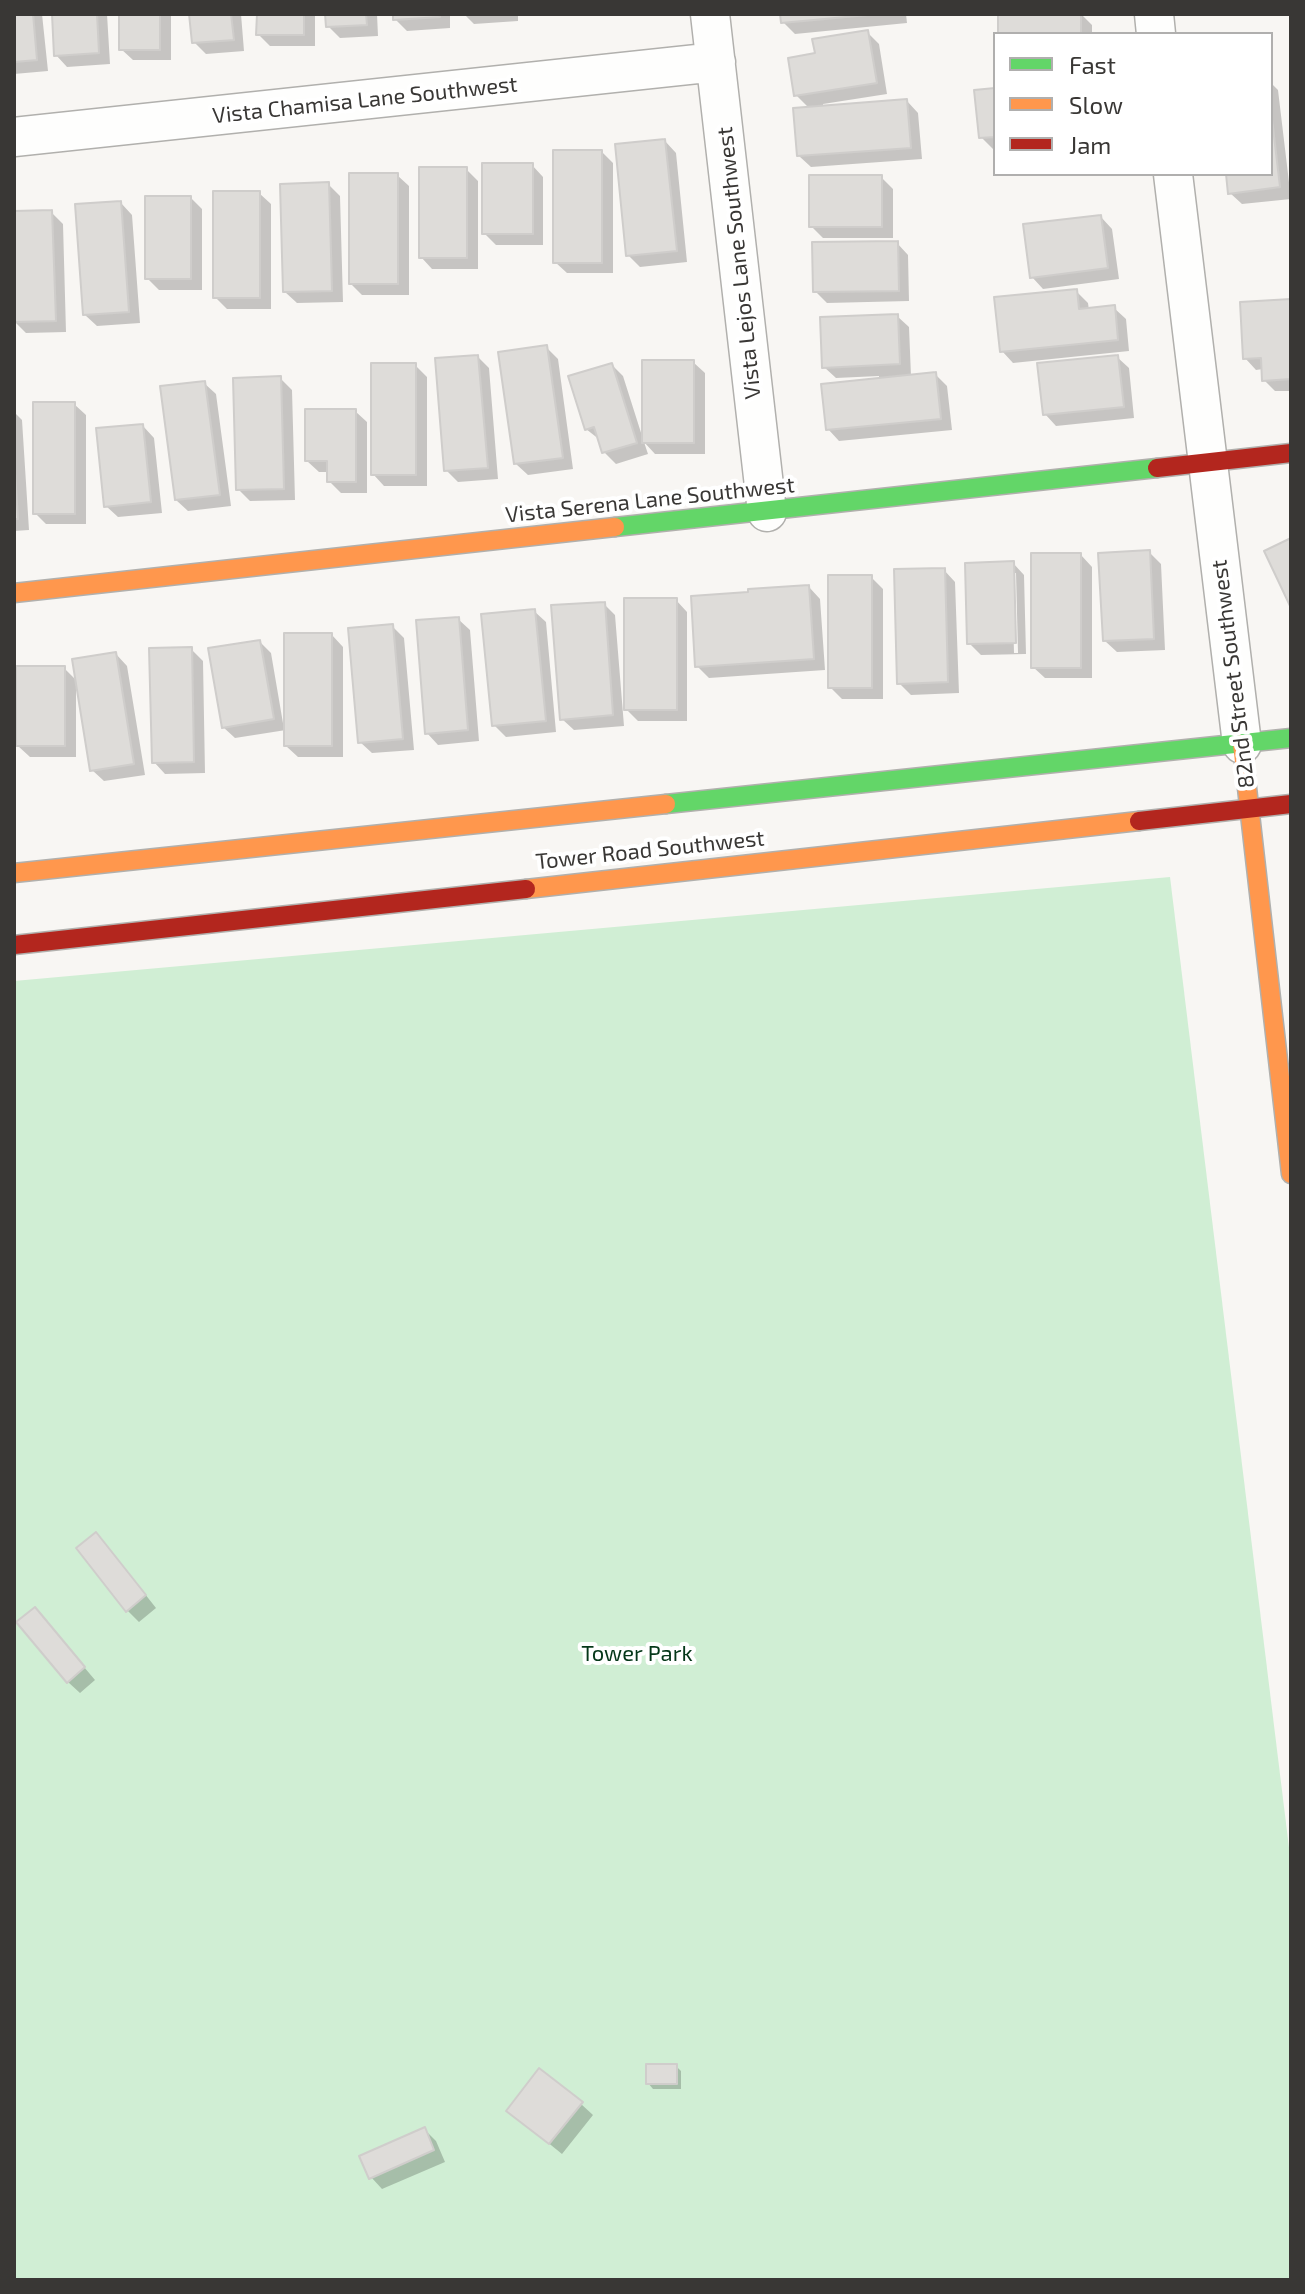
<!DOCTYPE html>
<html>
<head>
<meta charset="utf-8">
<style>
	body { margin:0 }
	#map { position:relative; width:1305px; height:2294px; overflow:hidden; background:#f8f6f3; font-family:"Exo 2",sans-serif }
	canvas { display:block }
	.frame { position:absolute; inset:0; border:16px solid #393735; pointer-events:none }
	.legend { position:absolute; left:993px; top:32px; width:280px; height:144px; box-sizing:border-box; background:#fff; border:2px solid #b0afae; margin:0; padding:10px 14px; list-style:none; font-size:24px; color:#393735 }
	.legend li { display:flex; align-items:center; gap:16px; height:40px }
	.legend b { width:40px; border:2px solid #b0afae }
</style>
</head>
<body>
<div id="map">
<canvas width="1305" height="2294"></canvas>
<div class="frame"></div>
<ul class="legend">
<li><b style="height:10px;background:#63d668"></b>Fast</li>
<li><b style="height:10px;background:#ff974d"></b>Slow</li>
<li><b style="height:10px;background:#b3261e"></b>Jam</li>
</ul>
</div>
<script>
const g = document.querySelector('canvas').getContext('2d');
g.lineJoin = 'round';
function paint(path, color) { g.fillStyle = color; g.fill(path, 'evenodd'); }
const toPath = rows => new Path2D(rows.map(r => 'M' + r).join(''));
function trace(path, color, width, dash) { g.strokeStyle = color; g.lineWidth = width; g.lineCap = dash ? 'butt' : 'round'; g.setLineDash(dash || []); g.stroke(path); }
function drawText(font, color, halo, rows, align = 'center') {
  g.font = font + ' "Exo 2",sans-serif'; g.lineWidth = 8; g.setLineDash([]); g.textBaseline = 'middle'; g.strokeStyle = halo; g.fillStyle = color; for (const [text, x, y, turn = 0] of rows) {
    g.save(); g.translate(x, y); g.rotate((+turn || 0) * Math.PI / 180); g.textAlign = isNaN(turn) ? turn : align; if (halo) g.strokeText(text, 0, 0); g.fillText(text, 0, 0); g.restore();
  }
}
paint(toPath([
	[1170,877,1291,1864,1291,2280,14,2280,14,981]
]), '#d0eed4');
paint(toPath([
	[14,14,42,14,48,71,14,74],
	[54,14,107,14,110,64,67,67,56,55],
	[121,14,171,14,171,60,133,60,121,49],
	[191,14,241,14,244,51,206,54,194,42],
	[258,14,315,14,315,46,270,46,258,34],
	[327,14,377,14,378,36,340,38,328,26],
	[395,14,450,14,450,28,407,31,395,19],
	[464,14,518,14,518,21,474,24],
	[782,14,906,14,907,23,795,34,783,22],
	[1000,14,1081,14,1092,25,1092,34,1000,34],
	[867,32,879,44,887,94,823,104,823,108,907,101,918,113,922,159,811,167,799,156,810,109,796,95,817,55],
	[1271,83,1278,90,1291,199,1242,204,1230,193,1228,174,1271,174],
	[995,90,995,149,993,149,981,137],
	[665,141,676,153,687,262,640,267,628,255],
	[602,152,613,163,613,273,567,273,555,262],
	[532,165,543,177,543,245,496,245,484,233],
	[466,169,478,181,478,269,432,269,421,257],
	[397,175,409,186,409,295,362,295,351,284],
	[881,177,893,189,893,238,823,238,811,226],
	[328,184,340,196,343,302,297,303,285,292],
	[259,193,271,204,271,309,227,309,215,297],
	[191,198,202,209,202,290,159,290,147,278],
	[121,203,132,215,140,323,97,326,85,315],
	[51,212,63,224,66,332,26,333,14,321,14,213],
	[1101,217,1112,229,1119,279,1043,289,1032,277],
	[897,243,908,255,909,301,827,303,815,291],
	[1076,291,1088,303,1089,310,1114,308,1126,319,1129,351,1013,363,1002,351],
	[1291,301,1291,391,1275,391,1264,380,1263,369,1256,370,1245,358],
	[897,316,909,327,911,376,935,374,947,386,952,430,839,441,828,429,879,380,879,376,836,378,824,367],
	[546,347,558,359,573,469,528,475,516,464],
	[478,357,489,368,498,479,458,482,446,470],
	[1117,357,1129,368,1134,418,1056,426,1045,414],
	[693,362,705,373,705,454,655,454,644,442,648,454,616,464,604,452,600,440,586,429,612,365,623,376,643,439],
	[415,365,427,377,427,486,384,486,373,474],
	[280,378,292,390,295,500,250,501,238,489],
	[204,383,216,394,231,506,188,511,176,500],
	[74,404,86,415,86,524,46,524,35,513],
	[355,411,367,422,367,493,341,493,329,481,329,472,319,472,307,461],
	[14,412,22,420,29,530,14,531],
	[143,426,154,438,162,513,118,517,106,506],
	[1149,552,1161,564,1165,650,1117,652,1105,641],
	[1081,555,1092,567,1092,678,1045,678,1033,667],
	[1013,563,1024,575,1026,654,981,655,969,643],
	[1012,573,1016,573,1018,653,1014,653],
	[944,570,955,582,959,693,911,695,899,683],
	[871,577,883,589,883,699,842,699,830,687],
	[809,587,820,599,825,670,709,678,697,666],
	[676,600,687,612,687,721,638,721,626,709],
	[604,604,615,615,624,726,574,730,562,719],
	[534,611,546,622,556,732,506,737,494,725],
	[458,619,470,630,479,741,438,745,427,733],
	[392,626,404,638,414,750,372,753,360,742],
	[332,635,343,647,343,757,298,757,286,746,286,730,235,738,223,727,260,642,271,653,284,729],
	[191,649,203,661,205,773,165,774,154,762],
	[116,654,127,666,145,775,104,781,92,770,76,685,76,757,30,757,18,746,64,668,78,682],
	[107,1546,156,1608,139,1622,127,1610],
	[35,1609,95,1680,80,1693,68,1682],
	[676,2066,681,2071,681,2089,653,2089,648,2083],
	[581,2104,593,2115,562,2154,509,2111],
	[424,2129,436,2141,445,2162,382,2189,371,2177]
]), '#0003');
const building = toPath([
	[14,14,33,14,37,60,14,62,14,14],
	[52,14,97,14,99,53,54,56,52,14],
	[119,14,160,14,160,50,119,50,119,14],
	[189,14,231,14,234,40,192,43,189,14],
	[257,14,304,14,304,35,256,35,257,14],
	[325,14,366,14,367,25,326,27,325,14],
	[393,14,439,14,440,17,393,20,393,14],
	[780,14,878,14,781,23,780,14],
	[998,14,1081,14,1081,34,998,34,998,14],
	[868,30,877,83,794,96,788,58,815,53,812,39,868,30],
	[1290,70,1291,70,1291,179,1290,179,1290,70],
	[995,88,995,137,979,138,974,90,995,88],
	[907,99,911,148,797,156,793,108,907,99],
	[1271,111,1280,187,1228,194,1226,174,1271,174,1271,111],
	[665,139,677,251,626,256,615,144,665,139],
	[553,150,602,150,602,263,553,263,553,150],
	[482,163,533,163,533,234,482,234,482,163],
	[419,167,467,167,467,258,419,258,419,167],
	[349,173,398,173,398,284,349,284,349,173],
	[809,175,882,175,882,227,809,227,809,175],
	[329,182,332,291,283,292,280,184,329,182],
	[213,191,260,191,260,298,213,298,213,191],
	[145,196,191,196,191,279,145,279,145,196],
	[121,201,129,312,83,315,75,204,121,201],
	[52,210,56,321,14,322,14,211,52,210],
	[1101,215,1108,268,1030,278,1023,224,1101,215],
	[898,241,899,291,813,292,812,242,898,241],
	[1077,289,1079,309,1115,305,1118,340,1000,352,994,297,1077,289],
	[1291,299,1291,379,1262,381,1261,358,1243,359,1240,302,1291,299],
	[898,314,900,364,822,368,820,317,898,314],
	[547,345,563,458,514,464,498,352,547,345],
	[478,355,488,468,444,471,435,358,478,355],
	[1118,355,1124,407,1043,415,1037,363,1118,355],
	[642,360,694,360,694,443,642,443,642,360],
	[371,363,416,363,416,475,371,475,371,363],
	[612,363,637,443,602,453,594,427,585,430,568,376,612,363],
	[936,372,941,419,826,430,821,384,936,372],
	[281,376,284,489,236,490,233,378,281,376],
	[205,381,220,495,175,500,160,386,205,381],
	[33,402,75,402,75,514,33,514,33,402],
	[305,409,356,409,356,482,327,482,327,461,305,461,305,409],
	[143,424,151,502,104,507,96,428,143,424],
	[14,459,18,519,14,519,14,459],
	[1291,538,1291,608,1264,551,1291,538],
	[1150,550,1154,639,1103,641,1098,553,1150,550],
	[1031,553,1081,553,1081,668,1031,668,1031,553],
	[1014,561,1016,643,967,644,965,563,1014,561],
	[945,568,948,682,897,684,894,569,945,568],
	[828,575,872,575,872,688,828,688,828,575],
	[809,585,814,659,695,667,691,596,748,592,748,589,809,585],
	[624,598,677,598,677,710,624,710,624,598],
	[605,602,613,715,560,720,551,605,605,602],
	[535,609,546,721,492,726,481,614,535,609],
	[459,617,468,730,425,734,416,620,459,617],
	[393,624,403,739,358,743,348,628,393,624],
	[284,633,332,633,332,746,284,746,284,633],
	[260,640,274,719,222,728,208,648,260,640],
	[192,647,194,762,152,763,149,648,192,647],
	[116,652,134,764,90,771,72,659,116,652],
	[16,666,65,666,65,746,16,746,16,666],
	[96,1532,146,1595,126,1612,76,1548,96,1532],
	[35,1607,85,1667,67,1683,16,1622,35,1607],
	[646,2064,677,2064,677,2084,646,2084,646,2064],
	[539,2068,583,2102,549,2144,506,2111,539,2068],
	[425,2127,434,2150,369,2179,359,2156,425,2127]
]);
paint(building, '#dedcd9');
trace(building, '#cfcdcb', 2);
const street = toPath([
	[710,14,767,512],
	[1154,14,1156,34],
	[14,137,716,62],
	[1173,174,1242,744]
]);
const fast = toPath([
	[615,527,1157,468],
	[666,804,1291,738]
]);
const slow = toPath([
	[14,593,615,527],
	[1242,744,1291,1174],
	[14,873,666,804],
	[526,889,1139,821]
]);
const jam = toPath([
	[1157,468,1291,453],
	[1139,821,1291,804],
	[14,945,526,889]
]);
trace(street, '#b1b0ad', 41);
trace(fast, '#b1b0ad', 21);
trace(slow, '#b1b0ad', 21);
trace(jam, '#b1b0ad', 21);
trace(street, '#fefefd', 38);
trace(fast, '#63d668', 18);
trace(slow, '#ff974d', 18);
trace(jam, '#b3261e', 18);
drawText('22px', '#393735', '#fff', [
	["Vista Chamisa Lane Southwest",365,100,-6],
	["Vista Lejos Lane Southwest",739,263,-96],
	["Vista Serena Lane Southwest",650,500,-6],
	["82nd Street Southwest",1233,674,-97],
	["Tower Road Southwest",650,850,-6]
]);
drawText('22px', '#053719', '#fff', [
	["Tower Park",637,1654]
]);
</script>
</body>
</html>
